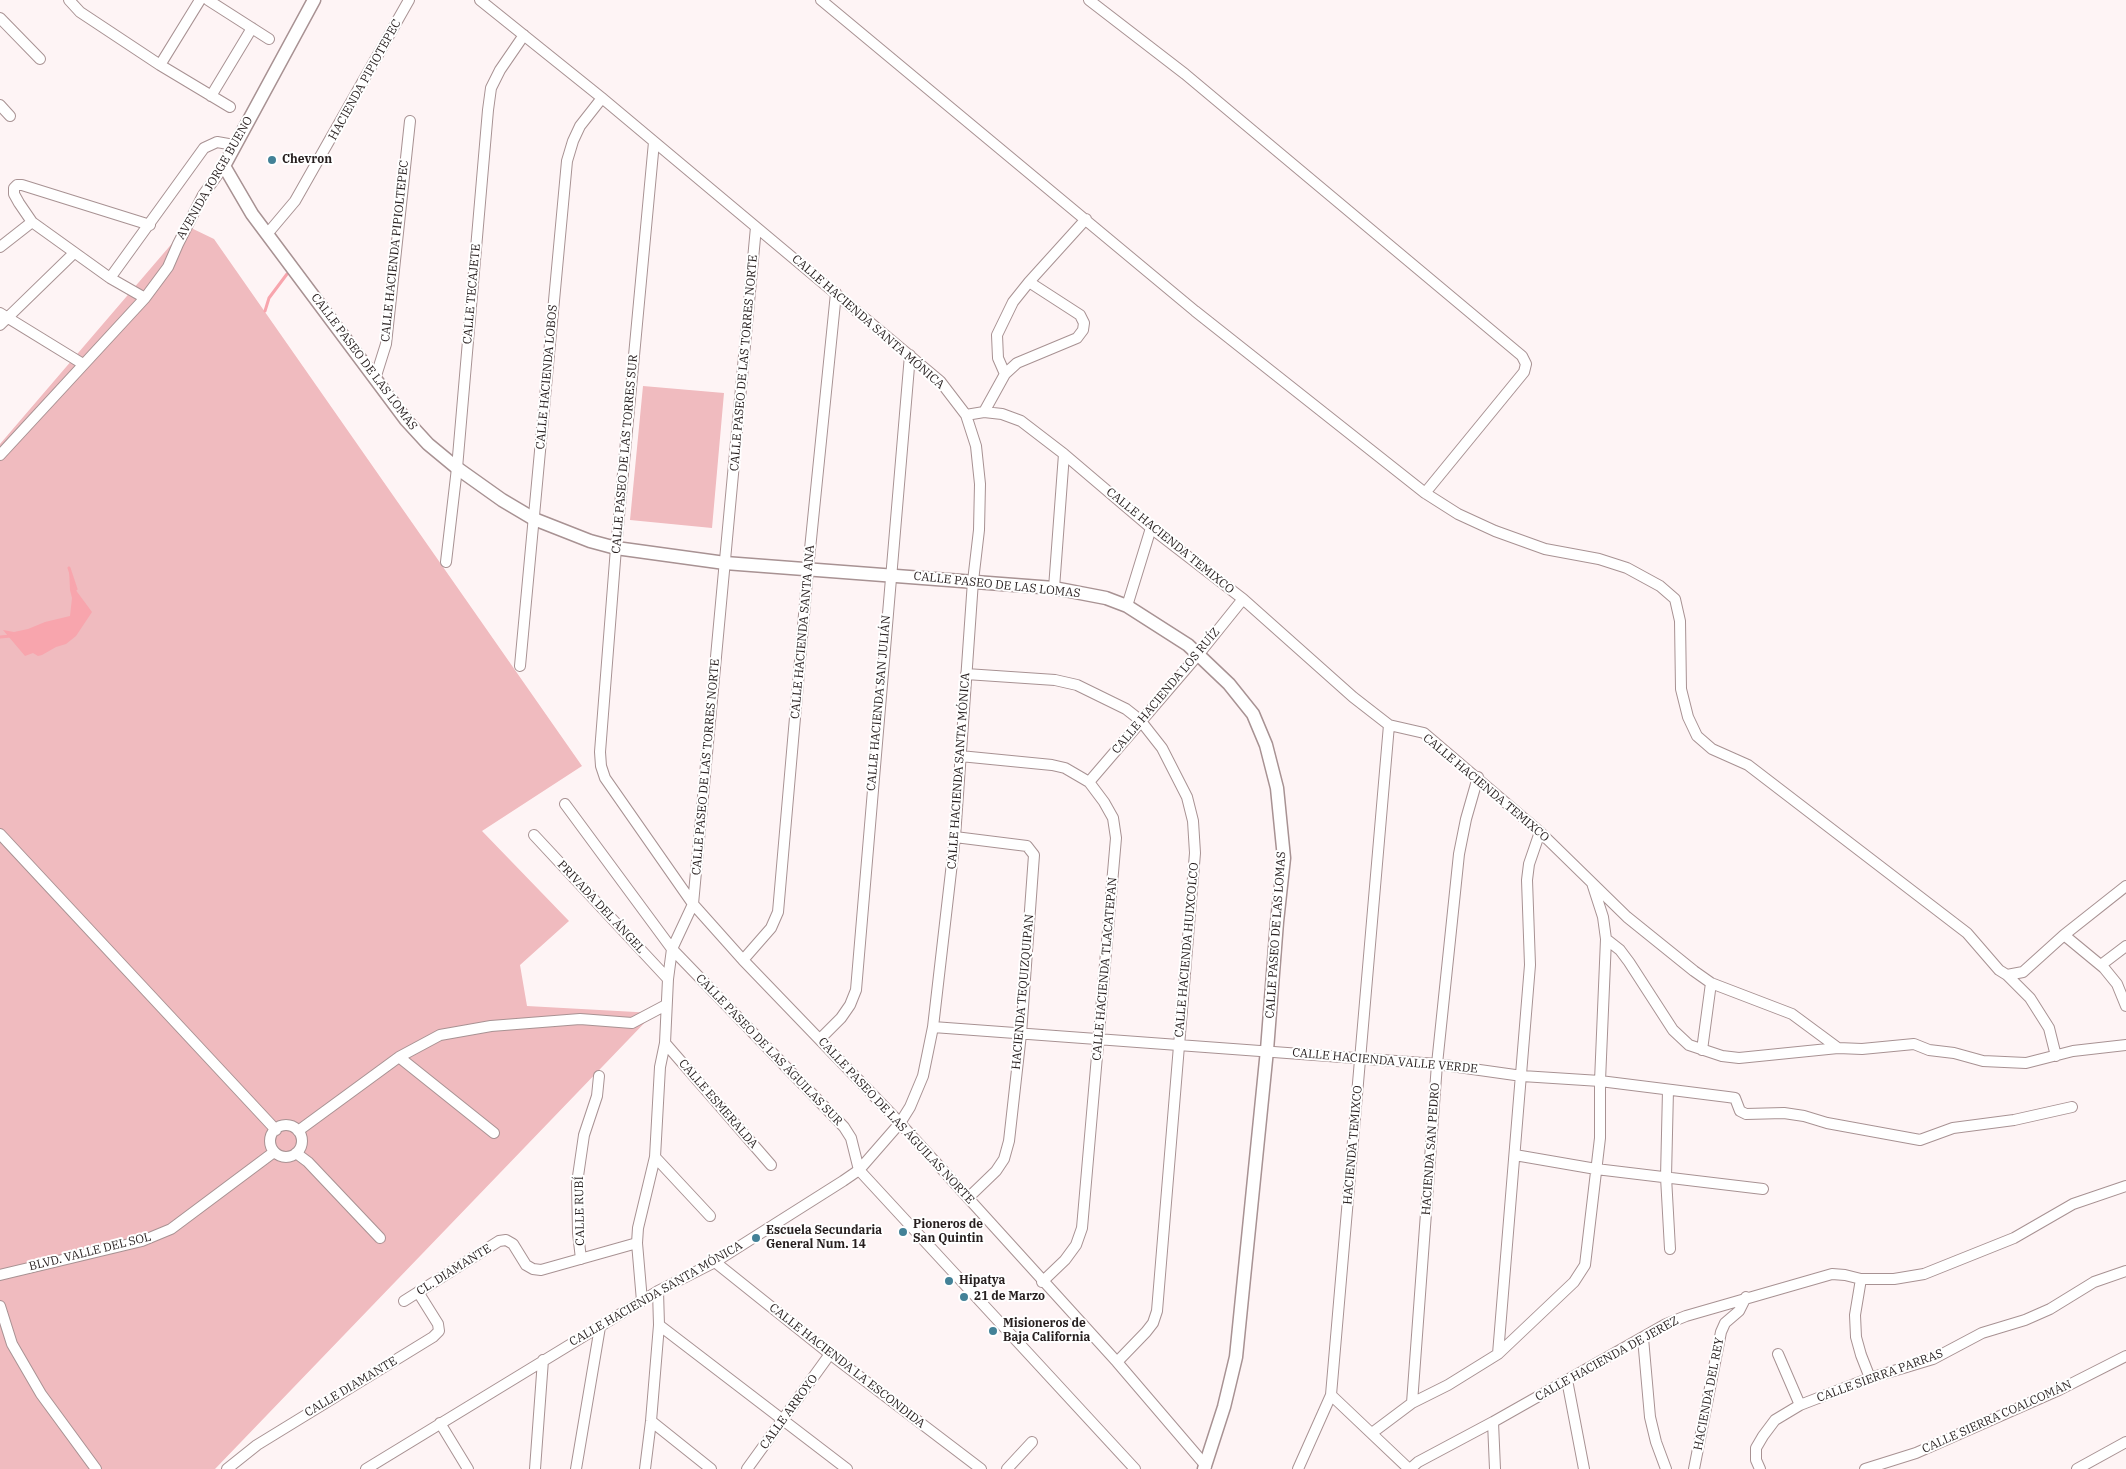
<!DOCTYPE html>
<html>
<head>
<meta charset="utf-8">
<style>
	body { margin:0 }
	canvas { display:block; background:#fef4f5 }
</style>
</head>
<body>
<canvas width="2126" height="1469"></canvas>
<script>
const g = document.querySelector('canvas').getContext('2d');
g.lineJoin = 'round';
function paint(path, color) { g.fillStyle = color; g.fill(path, 'evenodd'); }
const toPath = rows => new Path2D(rows.map(r => 'M' + r).join(''));
function trace(path, color, width, dash) { g.strokeStyle = color; g.lineWidth = width; g.lineCap = dash ? 'butt' : 'round'; g.setLineDash(dash || []); g.stroke(path); }
function drawText(font, color, halo, rows, align = 'center') {
  g.font = font + ' "IBM Plex Serif",serif'; g.lineWidth = 4; g.setLineDash([]); g.textBaseline = 'middle'; g.strokeStyle = halo; g.fillStyle = color; for (const [text, x, y, turn = 0] of rows) {
    g.save(); g.translate(x, y); g.rotate((+turn || 0) * Math.PI / 180); g.textAlign = isNaN(turn) ? turn : align; if (halo) g.strokeText(text, 0, 0); g.fillText(text, 0, 0); g.restore();
  }
}
paint(toPath([
	[187,226,214,239,582,766,482,831,569,921,520,965,527,1006,654,1013,215,1469,0,1469,0,444],
	[643,386,724,393,712,528,630,520]
]), '#f0bbbf');
paint(toPath([
	[69,568,75,589,92,612,76,636,66,644,56,647,42,655,38,656,33,653,25,656,3,630,14,632,28,629,45,622,70,616,72,598,70,590]
]), '#f8a5ad');
trace(toPath([
	[265,311,269,298,287,274],
	[69,568,76,589],
	[0,637,11,636]
]), '#f8a5ad', 3);
const minor = toPath([
	[69,0,80,12,160,65,230,107],
	[208,0,269,39],
	[821,0,1195,311,1425,493,1458,514,1495,531,1545,549,1599,559,1627,568,1660,586,1675,599,1680,621,1681,689,1688,717,1697,736,1712,749,1748,765,1967,933,1999,970,2007,975,2030,998,2049,1028,2056,1056],
	[1089,0,1185,74,1522,356,1526,364,1524,372,1425,493],
	[0,18,40,59],
	[160,65,200,0],
	[211,96,252,28],
	[0,105,10,116],
	[654,142,616,548,600,752,601,766,605,778,693,904,743,960,900,1123,1117,1362,1206,1466],
	[268,233,295,201,409,0],
	[0,247,32,222],
	[110,278,204,148,217,142,234,145],
	[145,298,110,278,32,222,19,203,14,194,14,188,17,185,22,185,150,225],
	[0,313,83,364],
	[0,325,74,253],
	[1005,374,998,358,997,335,1013,302,1029,282],
	[375,379,386,344,410,121],
	[984,412,1005,374,1017,363,1077,338,1083,330,1084,323,1080,315,1029,282,1086,219],
	[966,415,984,412,1002,414,1021,421,1064,454,1151,528,1243,599,1353,697,1389,725,1424,733,1540,832,1627,917,1694,971,1711,983,1792,1014,1838,1048],
	[0,455,145,298,168,267,178,244,203,195,224,166],
	[446,562,457,468,488,110,491,88,500,70,524,35],
	[1054,588,1064,454],
	[1127,606,1151,528],
	[520,666,567,161,573,141,580,126,602,98],
	[966,674,1055,680,1077,685,1126,709,1140,720,1162,748,1187,797,1193,821,1195,853,1157,1311,1153,1323,1146,1332,1117,1362],
	[960,756,1052,765,1065,768,1089,782,1104,802,1113,818,1116,838,1082,1228,1076,1245,1065,1260,1042,1282],
	[1089,782,1198,655,1243,599],
	[565,804,672,949,844,1127,851,1138,859,1170,1135,1469],
	[0,834,276,1130],
	[534,835,668,979],
	[955,837,1027,846,1034,855,1021,1034,1009,1141,1004,1159,996,1171,968,1198],
	[2064,935,2104,968,2117,984,2126,1006],
	[1606,939,1620,950,1629,962,1673,1030,1689,1045,1722,1056,1739,1058,1838,1048,1862,1049,1914,1044,1929,1050,1954,1053,1983,1061,2026,1063,2073,1051,2126,1045],
	[743,960,771,928,778,912,808,569,836,293],
	[2101,965,2126,946],
	[2007,975,2023,972,2064,935,2126,886],
	[933,1027,1437,1064,1522,1076,1600,1081,1728,1097,1735,1098,1740,1111,1746,1114,1784,1113,1804,1116,1827,1123,1920,1140,1953,1128,2014,1120,2072,1107],
	[820,1039,841,1018,850,1005,856,990,910,355],
	[665,1043,771,1165],
	[1702,1050,1711,983],
	[399,1057,494,1133],
	[1668,1090,1666,1177,1670,1249],
	'270 1141a16 16 0 1 1 32 0a16 16 0 1 1-32 0Z',
	[298,1131,399,1057,440,1035,491,1026,580,1019,632,1023,666,1005],
	[296,1153,308,1162,380,1238],
	[1515,1155,1596,1169,1763,1189],
	[655,1157,710,1216],
	[581,1259,578,1233,577,1183,584,1135,597,1096,599,1076],
	[715,1262,830,1354,981,1469],
	[0,1275,142,1241,171,1229,274,1152],
	[1861,1279,1855,1315,1856,1337,1861,1355,1870,1378],
	[404,1301,499,1241,506,1240,513,1244,526,1265,533,1269,541,1270,637,1243],
	[642,1301,637,1243,638,1228,655,1157,660,1067,665,1043,668,979,672,949,693,904,756,227],
	[0,1306,12,1344,41,1394,96,1469],
	[659,1325,847,1469],
	[1643,1338,1650,1417,1656,1442,1666,1469],
	[1498,1354,1530,965,1527,880,1529,864,1540,832],
	[1778,1354,1800,1405],
	[1567,1380,1584,1469],
	[1331,1395,1409,1469],
	[1412,1403,1437,1064,1459,854,1466,819,1478,777],
	[651,1421,711,1469],
	[1493,1422,1495,1469],
	[440,1423,468,1469],
	[1372,1433,1412,1403,1448,1385,1498,1354,1574,1282,1585,1265,1600,1138,1600,1081,1606,939,1603,917,1592,883],
	[227,1469,257,1445,433,1337,439,1331,438,1324,418,1292],
	[366,1469,658,1291,715,1262,843,1181,859,1170,900,1123,910,1107,923,1076,933,1027,955,837,973,581,979,530,980,484,976,446,966,415,940,381,602,98,480,0],
	[535,1469,543,1360],
	[576,1469,600,1327],
	[645,1469,651,1421,659,1325,658,1291],
	[747,1469,830,1354],
	[1007,1469,1032,1442],
	[1298,1469,1331,1395,1389,725],
	[1410,1469,1418,1462,1493,1422,1666,1324,1686,1316,1832,1274,1845,1275,1861,1279,1894,1279,1924,1274,2014,1238,2073,1204,2126,1186],
	[1694,1469,1721,1332,1725,1323,1739,1311,1746,1297],
	[1760,1469,1756,1460,1756,1448,1763,1436,1775,1420,1800,1405,1870,1378,1933,1359,1982,1333,2025,1320,2050,1309,2094,1282,2126,1271],
	[1865,1469,1916,1453,2059,1390,2126,1356],
	[2077,1469,2126,1442]
]);
const major = toPath([
	[314,0,224,166,252,214,406,420,428,444,457,468,502,500,534,519,590,541,616,548,725,563,1054,588,1106,598,1127,606,1188,645,1229,684,1253,714,1266,745,1277,788,1284,858,1277,922,1267,1050,1236,1357,1224,1407,1204,1469]
]);
trace(minor, '#a89293', 12);
trace(major, '#a89293', 15);
trace(minor, '#fff', 10);
trace(major, '#fff', 12);
for (const [x, y, r, color] of [
	[272,160,5,"#438197"],
	[903,1232,5,"#438197"],
	[756,1238,5,"#438197"],
	[949,1281,5,"#438197"],
	[964,1297,5,"#438197"],
	[993,1331,5,"#438197"]
]) { const dot = new Path2D(); dot.arc(x, y, r, 0, 2 * Math.PI); g.fillStyle = color; g.fill(dot); trace(dot, '#fff', 2); }
drawText('12px', '#261e1e', '#fff', [
	["HACIENDA PIPIOTEPEC",365,80,-61],
	["AVENIDA JORGE BUENO",215,178,-60],
	["CALLE HACIENDA PIPIOLTEPEC",395,251,-84],
	["CALLE TECAJETE",472,294,-85],
	["CALLE HACIENDA SANTA MÓNICA",868,322,41],
	["CALLE PASEO DE LAS LOMAS",364,362,53],
	["CALLE PASEO DE LAS TORRES NORTE",744,363,-85],
	["CALLE HACIENDA LOBOS",547,377,-85],
	["CALLE PASEO DE LAS TORRES SUR",625,454,-85],
	["CALLE HACIENDA TEMIXCO",1170,541,39],
	["CALLE PASEO DE LAS LOMAS",997,585,6],
	["CALLE HACIENDA SANTA ANA",803,632,-85],
	["CALLE HACIENDA LOS RUÍZ",1166,691,-50],
	["CALLE HACIENDA SAN JULIÁN",879,703,-85],
	["CALLE PASEO DE LAS TORRES NORTE",706,767,-85],
	["CALLE HACIENDA SANTA MÓNICA",959,771,-86],
	["CALLE HACIENDA TEMIXCO",1486,788,40],
	["PRIVADA DEL ÁNGEL",601,907,47],
	["CALLE PASEO DE LAS LOMAS",1276,935,-86],
	["CALLE HACIENDA HUIXCOLCO",1187,950,-85],
	["CALLE HACIENDA TLACATEPAN",1105,969,-85],
	["HACIENDA TEQUIZQUIPAN",1023,992,-85],
	["CALLE PASEO DE LAS ÁGUILAS SUR",769,1050,46],
	["CALLE HACIENDA VALLE VERDE",1385,1061,5],
	["CALLE ESMERALDA",718,1104,49],
	["CALLE PASEO DE LAS ÁGUILAS NORTE",896,1121,47],
	["HACIENDA TEMIXCO",1353,1145,-85],
	["HACIENDA SAN PEDRO",1431,1149,-86],
	["CALLE RUBÍ",580,1211,-91],
	["BLVD. VALLE DEL SOL",90,1252,-14],
	["CL. DIAMANTE",454,1270,-32],
	["CALLE HACIENDA SANTA MÓNICA",656,1294,-30],
	["CALLE HACIENDA DE JEREZ",1607,1359,-29],
	["CALLE HACIENDA LA ESCONDIDA",847,1366,38],
	["CALLE SIERRA PARRAS",1880,1376,-20],
	["CALLE DIAMANTE",351,1387,-31],
	["HACIENDA DEL REY",1709,1394,-79],
	["CALLE ARROYO",789,1412,-54],
	["CALLE SIERRA COALCOMÁN",1997,1417,-24]
]);
drawText('bold 12px', '#261e1e', '#fff', [
	["Chevron",282,160],
	["Pioneros de",913,1225],
	["San Quintin",913,1239],
	["Escuela Secundaria",766,1231],
	["General Num. 14",766,1245],
	["Hipatya",959,1281],
	["21 de Marzo",974,1297],
	["Misioneros de",1003,1324],
	["Baja California",1003,1338]
], 'left');
</script>
</body>
</html>
